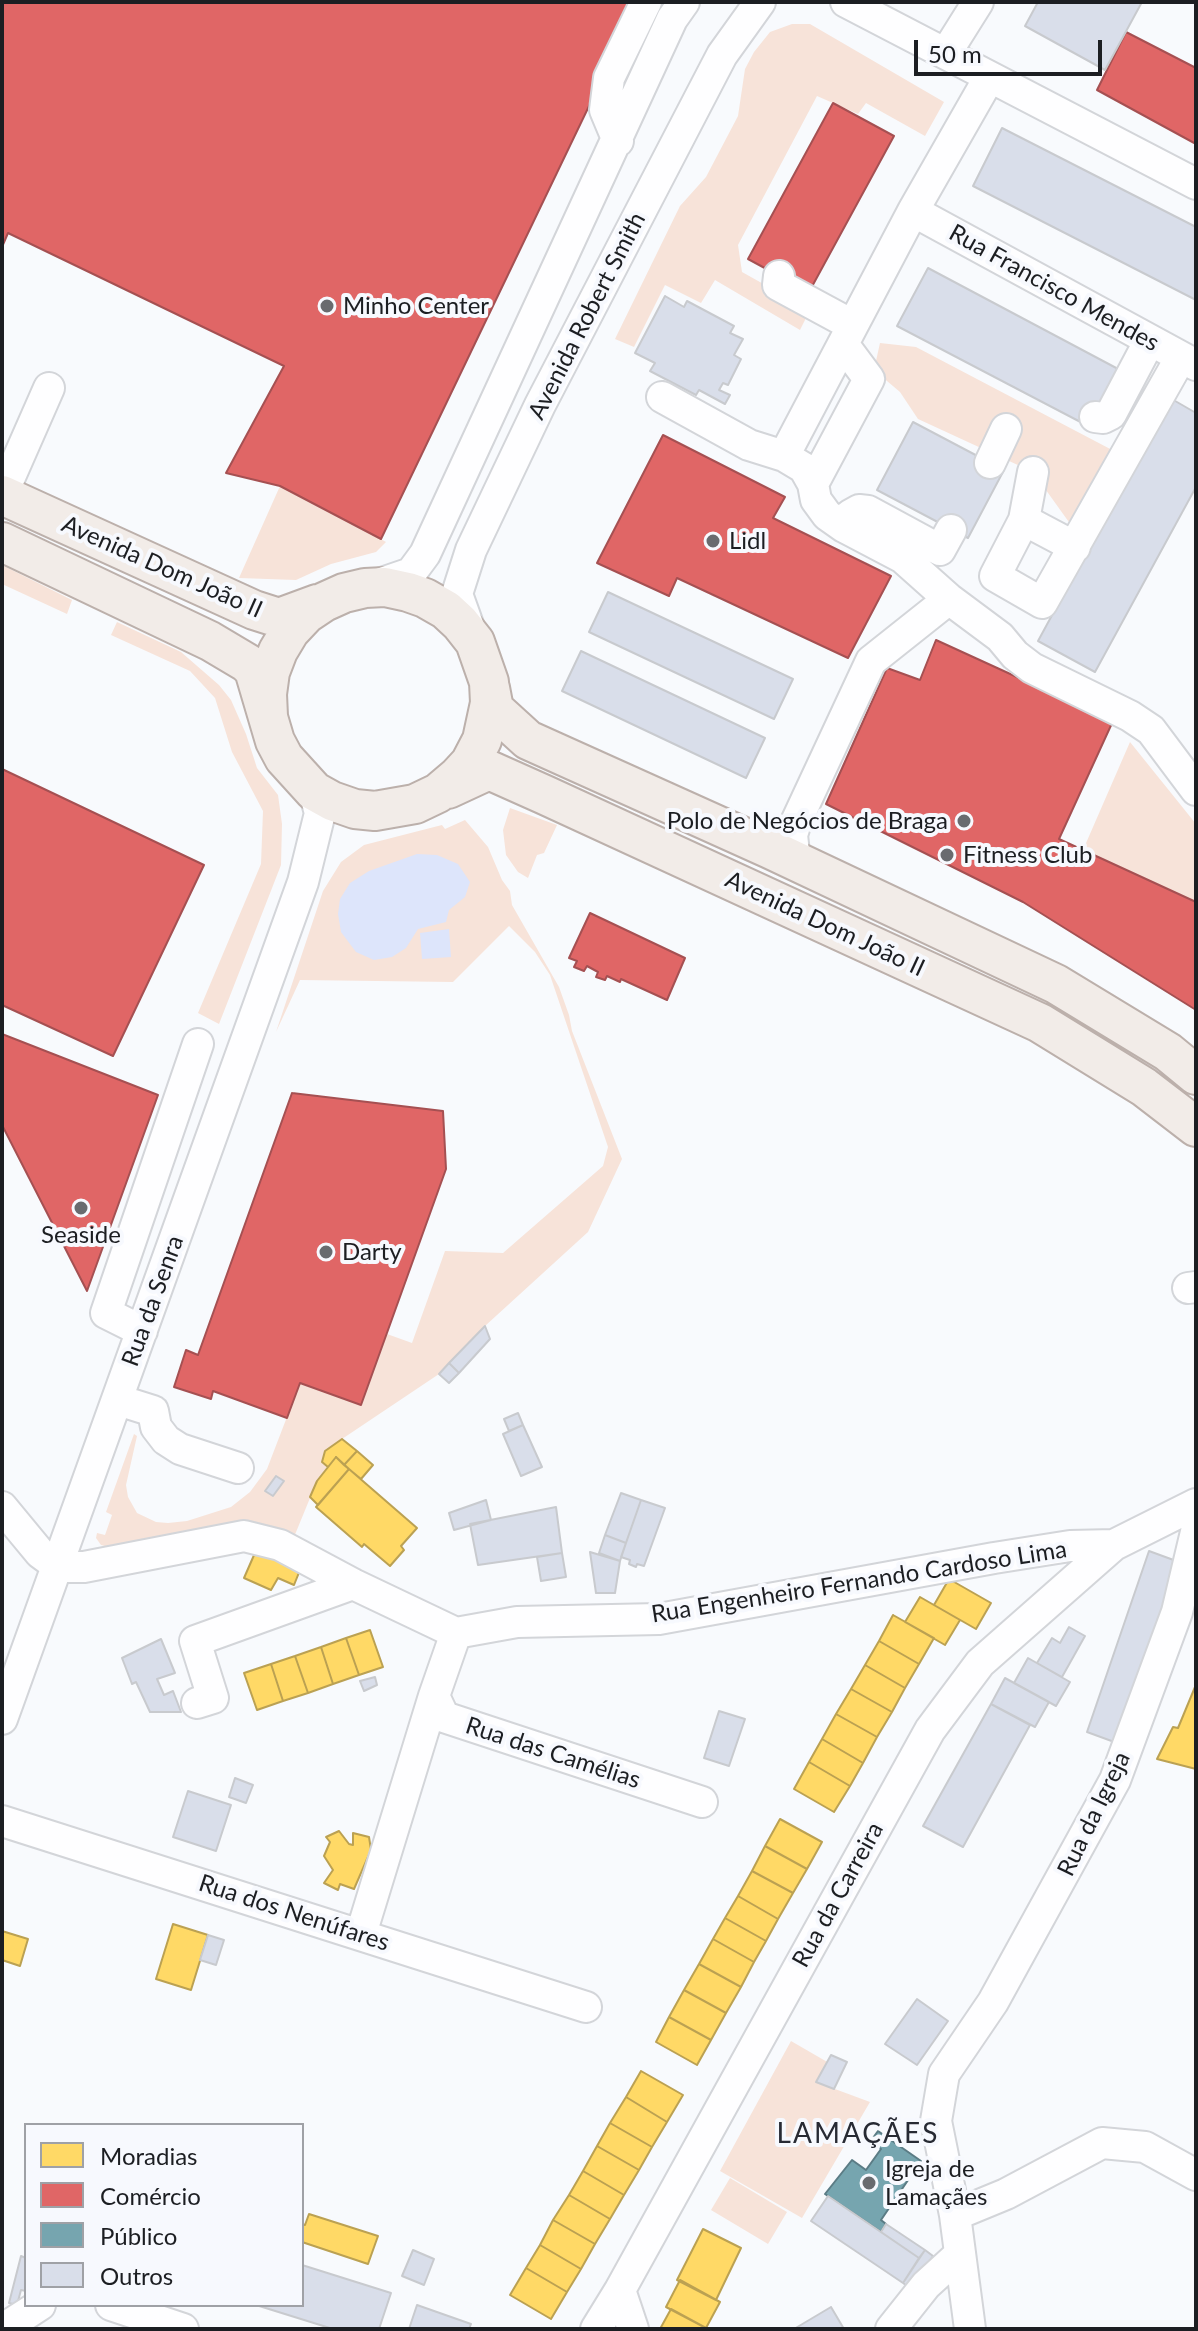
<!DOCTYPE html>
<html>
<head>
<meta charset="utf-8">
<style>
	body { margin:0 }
	#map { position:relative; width:1198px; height:2331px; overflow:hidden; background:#f8fafd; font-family:Lato,sans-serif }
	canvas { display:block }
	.frame { position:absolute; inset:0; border:4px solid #1c1e22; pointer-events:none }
	.legend { position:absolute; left:24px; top:2123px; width:280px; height:184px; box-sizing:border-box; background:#f7f9fe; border:2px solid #9fa1a6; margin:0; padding:10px 14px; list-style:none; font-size:24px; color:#1c1e22 }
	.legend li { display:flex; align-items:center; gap:16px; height:40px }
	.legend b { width:40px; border:2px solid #9fa1a6 }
	.scale { position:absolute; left:914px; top:40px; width:188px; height:36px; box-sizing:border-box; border:4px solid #1c1e22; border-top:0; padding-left:10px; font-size:24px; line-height:28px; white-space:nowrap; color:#1c1e22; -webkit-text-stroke:6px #f7f9fe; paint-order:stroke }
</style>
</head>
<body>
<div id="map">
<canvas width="1198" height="2331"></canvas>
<div class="frame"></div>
<ul class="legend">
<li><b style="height:22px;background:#ffd966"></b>Moradias</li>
<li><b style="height:22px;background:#e06666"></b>Comércio</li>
<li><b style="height:22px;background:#76a5af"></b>Público</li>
<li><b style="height:22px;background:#d9deea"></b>Outros</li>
</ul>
<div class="scale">50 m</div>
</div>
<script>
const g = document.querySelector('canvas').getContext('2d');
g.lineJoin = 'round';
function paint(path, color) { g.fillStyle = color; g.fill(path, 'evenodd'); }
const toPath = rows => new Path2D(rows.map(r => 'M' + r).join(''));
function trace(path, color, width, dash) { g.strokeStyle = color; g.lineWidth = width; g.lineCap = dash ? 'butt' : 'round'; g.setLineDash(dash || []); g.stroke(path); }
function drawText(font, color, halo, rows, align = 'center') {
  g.font = font + ' Lato,sans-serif'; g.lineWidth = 8; g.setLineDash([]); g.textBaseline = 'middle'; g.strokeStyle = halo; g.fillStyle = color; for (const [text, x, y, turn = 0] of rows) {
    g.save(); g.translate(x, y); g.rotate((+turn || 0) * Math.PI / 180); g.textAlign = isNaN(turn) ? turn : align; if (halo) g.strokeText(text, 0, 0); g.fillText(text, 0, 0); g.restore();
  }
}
paint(toPath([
	[792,24,810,24,944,102,925,136,866,103,858,114,817,96,738,245,742,272,810,310,800,330,715,280,701,303,665,285,634,347,615,339,680,206,706,177,738,116,745,69,754,52,770,32],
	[880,343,916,347,1114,451,1071,525,1033,472,918,419,900,392,874,370],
	[280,486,372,534,386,542,376,552,331,564,296,580,239,578],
	[2,565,72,600,67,614,2,584],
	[117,622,181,652,219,685,231,700,246,734,257,768,278,795,282,824,281,865,219,1024,198,1013,261,864,263,811,232,752,215,698,190,671,111,635],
	[1130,742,1196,824,1196,902,1083,850],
	[510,808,557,825,544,853,537,855,528,878,518,872,506,855,503,830],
	[465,820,488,847,502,880,510,891,512,905,559,987,569,1015,572,1031,622,1159,588,1232,485,1326,439,1374,342,1439,322,1462,328,1467,317,1481,294,1537,116,1549,101,1545,96,1538,97,1533,105,1535,112,1515,106,1512,134,1434,137,1436,126,1485,128,1497,137,1513,156,1522,168,1523,187,1521,231,1507,250,1492,267,1469,300,1383,361,1405,387,1334,412,1343,445,1251,503,1253,603,1166,608,1147,550,975,535,952,509,926,453,982,300,980,276,1032,323,891,341,862,364,845,442,825,445,829],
	[791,2041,829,2063,816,2082,870,2102,802,2218,720,2171],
	[730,2178,787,2212,768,2244,711,2210]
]), '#f7e3d9');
paint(toPath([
	[417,854,437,855,458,864,470,882,465,897,449,910,446,922,418,929,406,948,392,957,374,960,356,952,341,932,338,914,340,899,350,883,369,871],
	[449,929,451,957,422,959,420,933]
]), '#dde5fb');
const homes = toPath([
	[342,1439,357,1451,344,1465,336,1457,328,1467,322,1462,325,1451,342,1439],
	[357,1451,373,1465,361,1479,344,1465,357,1451],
	[336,1457,349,1469,318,1505,310,1497,317,1481,336,1457],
	[349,1469,417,1528,401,1546,404,1550,390,1566,364,1544,362,1547,316,1507,349,1469],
	[258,1546,302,1565,294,1585,278,1578,271,1590,244,1578,258,1546],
	[949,1579,991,1603,976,1629,934,1605,949,1579],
	[920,1597,960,1620,945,1645,905,1622,920,1597],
	[893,1615,934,1638,919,1664,879,1641,893,1615],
	[370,1630,383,1667,359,1675,346,1638,370,1630],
	[346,1638,359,1675,333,1684,321,1647,346,1638],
	[879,1641,919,1664,905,1688,865,1665,879,1641],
	[321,1647,333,1684,308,1693,295,1656,321,1647],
	[295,1656,308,1693,283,1701,271,1664,295,1656],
	[271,1664,283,1701,257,1710,244,1673,271,1664],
	[865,1665,905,1688,892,1712,851,1689,865,1665],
	[1195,1687,1196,1687,1196,1769,1157,1759,1173,1727,1178,1728,1195,1687],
	[851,1689,892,1712,877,1737,836,1714,851,1689],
	[836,1714,877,1737,863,1763,822,1739,836,1714],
	[822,1739,863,1763,850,1786,809,1762,822,1739],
	[809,1762,850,1786,834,1812,794,1789,809,1762],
	[780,1819,822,1842,807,1869,765,1846,780,1819],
	[339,1831,349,1844,353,1845,353,1833,369,1837,371,1850,354,1889,340,1884,338,1890,324,1883,333,1870,324,1856,330,1842,326,1837,339,1831],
	[765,1846,807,1869,793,1893,752,1871,765,1846],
	[752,1871,793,1893,778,1919,738,1896,752,1871],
	[738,1896,778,1919,766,1941,725,1918,738,1896],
	[725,1918,766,1941,754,1962,713,1939,725,1918],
	[173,1924,208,1935,191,1990,156,1979,173,1924],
	[2,1931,28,1939,20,1966,2,1960,2,1931],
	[713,1939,754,1962,741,1987,699,1964,713,1939],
	[699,1964,741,1987,726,2013,684,1990,699,1964],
	[684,1990,726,2013,711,2040,669,2017,684,1990],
	[669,2017,711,2040,697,2065,656,2042,669,2017],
	[641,2071,683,2095,667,2122,626,2097,641,2071],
	[626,2097,667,2122,652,2147,610,2123,626,2097],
	[610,2123,652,2147,639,2170,597,2146,610,2123],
	[597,2146,639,2170,624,2195,583,2171,597,2146],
	[583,2171,624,2195,610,2219,569,2195,583,2171],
	[569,2195,610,2219,595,2244,553,2220,569,2195],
	[309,2214,378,2236,368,2264,302,2242,302,2224,305,2225,309,2214],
	[553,2220,595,2244,581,2269,540,2245,553,2220],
	[703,2229,741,2248,716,2300,677,2280,703,2229],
	[540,2245,581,2269,567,2292,526,2268,540,2245],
	[526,2268,567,2292,551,2319,510,2295,526,2268],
	[680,2280,720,2302,706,2328,666,2307,680,2280],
	[671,2309,706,2328,708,2329,660,2329,671,2309]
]);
paint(homes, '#ffd966');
trace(homes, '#bba152', 2);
const shops = toPath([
	[2,2,639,2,381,539,280,486,226,473,284,366,8,233,2,247,2,2],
	[1126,32,1196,68,1196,144,1097,90,1126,32],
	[833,103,894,136,809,292,748,259,833,103],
	[663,435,785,497,773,518,891,576,848,658,677,578,669,596,597,563,663,435],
	[936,640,1113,721,1059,839,1196,902,1196,1010,1023,902,826,804,887,668,920,680,936,640],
	[2,769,204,865,113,1056,2,1005,2,769],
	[590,913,685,958,667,1000,621,979,620,982,607,976,605,980,596,977,598,972,587,966,584,971,574,967,577,961,569,958,590,913],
	[2,1034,158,1095,87,1291,2,1125,2,1034],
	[292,1093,443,1111,446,1169,361,1405,300,1383,287,1418,213,1391,211,1399,174,1387,186,1350,198,1355,292,1093]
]);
paint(shops, '#e06666');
trace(shops, '#a55052', 2);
const public = toPath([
	[878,2131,921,2161,881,2220,886,2224,881,2232,825,2194,852,2160,866,2170,881,2149,870,2142,878,2131]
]);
paint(public, '#76a5af');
trace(public, '#5b7c85', 2);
const building = toPath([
	[1038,2,1142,2,1105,70,1025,26,1038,2],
	[1002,128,1196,227,1196,300,973,186,1002,128],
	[928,268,1120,370,1090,427,897,326,928,268],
	[665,296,684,307,687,301,734,326,730,333,743,339,734,355,741,359,728,385,723,383,719,390,730,395,725,404,699,390,696,395,650,371,655,363,635,353,665,296],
	[1170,398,1196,413,1196,487,1095,672,1038,641,1170,398],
	[913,422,1004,470,968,538,877,490,913,422],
	[608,592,793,679,774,719,589,632,608,592],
	[581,651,765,738,746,778,562,691,581,651],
	[485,1326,490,1339,459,1373,449,1363,485,1326],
	[449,1363,459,1373,449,1383,439,1374,449,1363],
	[518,1413,523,1425,509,1431,504,1419,518,1413],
	[523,1425,542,1467,521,1476,503,1434,523,1425],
	[276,1476,284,1481,273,1496,265,1491,276,1476],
	[621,1493,641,1500,626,1543,605,1535,621,1493],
	[486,1500,491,1520,454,1530,449,1513,486,1500],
	[641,1500,665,1508,644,1566,637,1564,636,1567,629,1564,630,1560,621,1557,641,1500],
	[556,1507,562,1553,478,1565,470,1524,556,1507],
	[605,1535,626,1543,620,1561,599,1553,605,1535],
	[1149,1551,1179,1562,1117,1743,1087,1732,1149,1551],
	[590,1552,620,1561,615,1593,596,1593,590,1552],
	[562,1553,566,1577,541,1581,537,1557,562,1553],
	[1069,1627,1085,1636,1062,1677,1037,1663,1052,1638,1060,1643,1069,1627],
	[161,1639,175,1673,157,1679,164,1695,173,1691,181,1712,150,1712,136,1682,132,1684,122,1658,161,1639],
	[1028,1658,1070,1682,1056,1706,1014,1683,1028,1658],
	[375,1677,377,1685,364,1691,360,1681,375,1677],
	[1005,1678,1049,1702,1035,1727,991,1704,1005,1678],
	[991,1704,1030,1725,963,1847,923,1826,991,1704],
	[719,1711,745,1719,729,1766,704,1758,719,1711],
	[235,1778,253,1785,246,1803,229,1797,235,1778],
	[188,1791,231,1805,216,1851,173,1837,188,1791],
	[208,1935,224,1940,216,1965,200,1960,208,1935],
	[917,1999,948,2021,917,2065,885,2044,917,1999],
	[831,2055,847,2062,834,2089,816,2082,831,2055],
	[828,2196,919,2258,903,2283,811,2221,828,2196],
	[886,2224,925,2250,919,2258,881,2232,886,2224],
	[413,2250,434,2259,424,2285,402,2276,413,2250],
	[925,2250,933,2256,911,2289,903,2283,925,2250],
	[21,2256,26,2258,26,2291,21,2290,17,2305,9,2303,21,2256],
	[302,2265,391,2293,379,2329,333,2329,256,2305,302,2305,302,2265],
	[417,2305,471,2324,469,2329,409,2329,417,2305],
	[831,2307,844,2329,794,2329,831,2307]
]);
paint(building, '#d9deea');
trace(building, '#c8cace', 2);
const minor = toPath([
	[846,2,1196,184],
	[946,53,978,2],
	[989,78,913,211,784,456,804,468,813,484,816,500,827,515,844,527,903,558,949,599,1000,637,1015,655,1032,668,1130,716,1151,730,1196,790],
	[618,141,605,110,609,78,646,2],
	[913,211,1196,365],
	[779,276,778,285,852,325],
	[662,397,749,445,784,456],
	[1095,417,1103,418,1111,414,1150,340],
	[990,463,1006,429],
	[1033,472,1024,520,995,576,1042,603,1181,357],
	[813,484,869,379,843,344],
	[2,495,49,388],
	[1024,520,1075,547],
	[844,527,850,515,859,510,868,511,940,550,951,530],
	[373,586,411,573,425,554,672,19,684,2],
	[471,633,457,594,471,550,540,405,722,55,760,2],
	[795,862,792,835,796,822,871,661,949,599],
	[1188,1288,1196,1287],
	[142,1331,106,1313,198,1044],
	[118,1400,153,1411,156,1427,166,1440,180,1449,238,1468],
	[2,1507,40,1553,59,1567,84,1567,244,1536,280,1545,353,1584,456,1633,517,1622,659,1619,994,1558,1070,1546,1114,1545,1196,1504],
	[456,1633,434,1696,444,1717,702,1802],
	[197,1703,213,1698,195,1641,353,1584],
	[2,1719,303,882,320,813,314,791],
	[2,1821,586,2007],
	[361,1934,434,1696],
	[955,2215,1006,2194,1102,2143,1145,2147,1196,2175],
	[111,2305,183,2329],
	[3,2329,40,2305],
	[596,2329,620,2290],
	[633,2329,620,2290,930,1730,980,1663,1114,1545],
	[891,2329,926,2285,960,2254],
	[970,2329,955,2215,936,2121,944,2074,993,2002,1115,1780,1177,1612,1196,1532]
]);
const major = toPath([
	[2,495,254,610,279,618,317,604],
	[2,542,210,641,247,663,254,670,275,741,284,758,314,791,332,801,355,809,375,811,415,804,438,793,458,776,470,763,482,740,490,703,489,682,475,642,460,623,446,610,425,598,408,592,385,587,365,588,344,593,324,602,306,614,290,631,278,651,270,672,267,694,268,716],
	[490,688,494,709,528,740,770,849,1056,984,1168,1052,1196,1075],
	[448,789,489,770,545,795,1040,1023,1144,1087,1196,1127]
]);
trace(minor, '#d3d5d9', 34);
trace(major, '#bcb0ab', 42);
trace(minor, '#fefeff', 30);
trace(major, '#f2ece8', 38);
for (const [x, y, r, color] of [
	[327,306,8,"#696b6f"],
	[713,541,8,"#696b6f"],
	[964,821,8,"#696b6f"],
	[947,855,8,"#696b6f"],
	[81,1208,8,"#696b6f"],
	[326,1252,8,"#696b6f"],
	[869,2183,8,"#696b6f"]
]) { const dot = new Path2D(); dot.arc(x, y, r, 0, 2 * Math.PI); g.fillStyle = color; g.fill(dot); trace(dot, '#f7f9fe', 3); }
drawText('24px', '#1c1e22', '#f7f9fe', [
	["Rua Francisco Mendes",1054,288,29],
	["Avenida Robert Smith",587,316,-63],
	["Avenida Dom João II",162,567,24],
	["Avenida Dom João II",825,924,25],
	["Rua da Senra",153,1301,-70],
	["Rua Engenheiro Fernando Cardoso Lima",859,1582,-9],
	["Rua das Camélias",553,1753,18],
	["Rua da Igreja",1094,1814,-64],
	["Rua da Carreira",838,1895,-61],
	["Rua dos Nenúfares",294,1913,18]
]);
drawText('24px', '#1c1e22', '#f7f9fe', [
	["Minho Center",343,306],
	["Lidl",729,541],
	["Polo de Negócios de Braga",948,821,"right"],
	["Fitness Club",963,855],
	["Seaside",81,1235,"center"],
	["Darty",342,1252],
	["Igreja de",885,2169],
	["Lamaçães",885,2197]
], 'left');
g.letterSpacing = '2px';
drawText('28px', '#272a33', '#f7f9fe', [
	["LAMAÇÃES",858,2134]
]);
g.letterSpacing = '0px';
</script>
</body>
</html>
